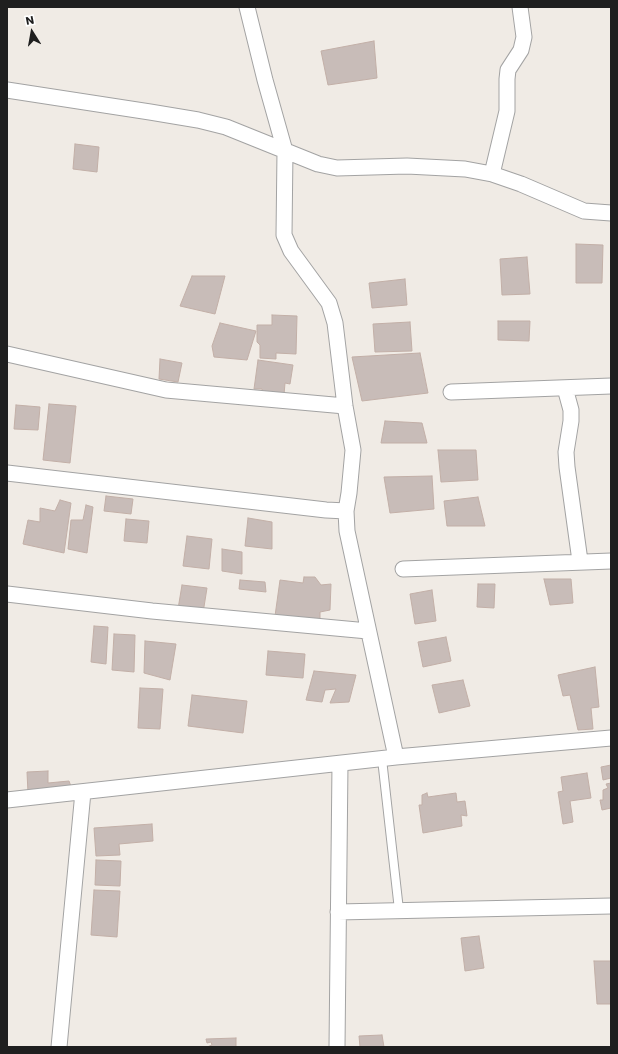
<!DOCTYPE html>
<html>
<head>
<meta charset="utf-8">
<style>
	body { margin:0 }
	#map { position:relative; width:618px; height:1054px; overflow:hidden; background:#f0ebe5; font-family:Poppins,sans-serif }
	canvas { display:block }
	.frame { position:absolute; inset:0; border:8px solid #1f1f1f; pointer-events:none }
	.north { position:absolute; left:12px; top:12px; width:40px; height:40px; -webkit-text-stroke:3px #fff; paint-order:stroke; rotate:349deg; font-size:11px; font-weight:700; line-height:16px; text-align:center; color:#1f1f1f }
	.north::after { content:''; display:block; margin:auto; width:14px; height:18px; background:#1f1f1f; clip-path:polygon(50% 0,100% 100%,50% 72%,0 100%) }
</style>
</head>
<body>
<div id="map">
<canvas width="618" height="1054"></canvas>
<div class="frame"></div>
<div class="north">N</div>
</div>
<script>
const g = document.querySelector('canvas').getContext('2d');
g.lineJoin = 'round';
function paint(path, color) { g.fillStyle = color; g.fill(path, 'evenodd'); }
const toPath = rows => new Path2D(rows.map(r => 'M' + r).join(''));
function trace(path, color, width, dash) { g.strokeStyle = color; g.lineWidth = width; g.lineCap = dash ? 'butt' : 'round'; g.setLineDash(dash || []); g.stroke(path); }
const building = toPath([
	[374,41,377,78,328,85,321,51,374,41],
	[75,144,99,147,97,172,73,169,75,144],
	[576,244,603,245,602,283,576,283,576,244],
	[527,257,530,294,502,295,500,259,527,257],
	[192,276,225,276,215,314,180,306,192,276],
	[405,279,407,305,372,308,369,283,405,279],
	[272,315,297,316,296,354,276,353,276,359,260,358,260,345,257,342,257,325,272,325,272,315],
	[498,321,530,321,529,341,498,340,498,321],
	[410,322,412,351,375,352,373,324,410,322],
	[220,323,256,331,247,360,214,357,212,346,220,323],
	[420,353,428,393,362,401,352,357,420,353],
	[160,359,182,363,178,382,159,379,160,359],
	[258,360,293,365,290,384,285,383,284,395,263,394,262,389,254,389,258,360],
	[49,404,76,406,70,463,43,460,49,404],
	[16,405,40,407,38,430,14,429,16,405],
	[385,421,422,423,427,443,381,443,385,421],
	[438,450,476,450,478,480,441,482,438,450],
	[432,476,434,509,390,513,384,477,432,476],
	[106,496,133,499,131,514,104,511,106,496],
	[478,497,485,526,447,526,444,501,478,497],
	[60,500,71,503,64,553,23,544,28,520,40,522,40,508,55,511,60,500],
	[86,505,93,507,87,553,68,549,71,520,83,520,86,505],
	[248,518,272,522,272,549,245,546,248,518],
	[126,519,149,521,147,543,124,541,126,519],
	[187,536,212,539,209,569,183,566,187,536],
	[222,549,242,552,242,574,222,571,222,549],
	[304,577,315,577,321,585,331,584,330,610,320,612,320,620,275,616,280,580,303,583,304,577],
	[544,579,571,579,573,603,550,605,544,579],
	[240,580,265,582,266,592,239,589,240,580],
	[478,584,495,584,494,608,477,607,478,584],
	[182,585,207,588,203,613,178,609,182,585],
	[432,590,436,621,415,624,410,594,432,590],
	[94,626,108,627,106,664,91,662,94,626],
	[114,634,135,635,134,672,112,670,114,634],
	[446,637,451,661,423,667,418,642,446,637],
	[145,641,176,644,170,680,144,673,145,641],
	[268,651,305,654,303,678,266,675,268,651],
	[595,667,599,707,591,708,593,729,578,730,570,695,563,696,558,675,595,667],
	[314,671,356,675,349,702,330,703,336,689,325,690,322,702,306,700,314,671],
	[463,680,470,706,439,713,432,685,463,680],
	[140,688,163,689,160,729,138,728,140,688],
	[192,695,247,701,243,733,188,726,192,695],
	[611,765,611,778,603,780,601,767,611,765],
	[48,771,48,783,69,781,72,789,28,793,27,772,48,771],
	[587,773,591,798,570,801,573,822,563,824,558,792,563,791,561,777,587,773],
	[611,783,611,808,602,810,600,800,603,800,603,790,608,788,606,784,611,783],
	[427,793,428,797,456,793,457,802,465,801,467,816,461,815,462,826,423,833,419,805,422,805,422,795,427,793],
	[152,824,153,841,119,844,120,855,96,856,94,828,152,824],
	[96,860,121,861,120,886,95,885,96,860],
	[94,890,120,891,117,937,91,935,94,890],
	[479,936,484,968,465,971,461,938,479,936],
	[594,961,611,961,611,1004,597,1004,594,961],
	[382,1035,384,1047,360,1047,359,1036,382,1035],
	[236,1038,236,1047,207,1047,212,1045,211,1042,207,1043,206,1039,236,1038]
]);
paint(building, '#c8bcb8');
trace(building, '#c2afa7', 1);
const service = toPath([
	[382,759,399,910]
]);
const minor = toPath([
	[247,7,265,80,285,151,284,235,291,251,329,303,335,323,345,406,353,450,349,493,346,511],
	[7,90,150,112,198,120,226,127,318,164,337,168,407,166,465,169,492,174,521,184,584,211,611,213],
	[492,174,507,111,507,79,508,70,521,50,524,37,520,7],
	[7,354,166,390,345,406],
	[565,388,571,410,571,421,566,452,567,467,580,561],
	[451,392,611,386],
	[7,473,326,510,346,511,347,531,396,757,611,738],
	[403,569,611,561],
	[7,594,152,611,368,631],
	[7,800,396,757],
	[338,912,611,906],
	[59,1047,83,792],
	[337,1047,340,764]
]);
trace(service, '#a3a3a3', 10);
trace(minor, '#a3a3a3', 17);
trace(service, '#fff', 8);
trace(minor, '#fff', 15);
</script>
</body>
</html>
